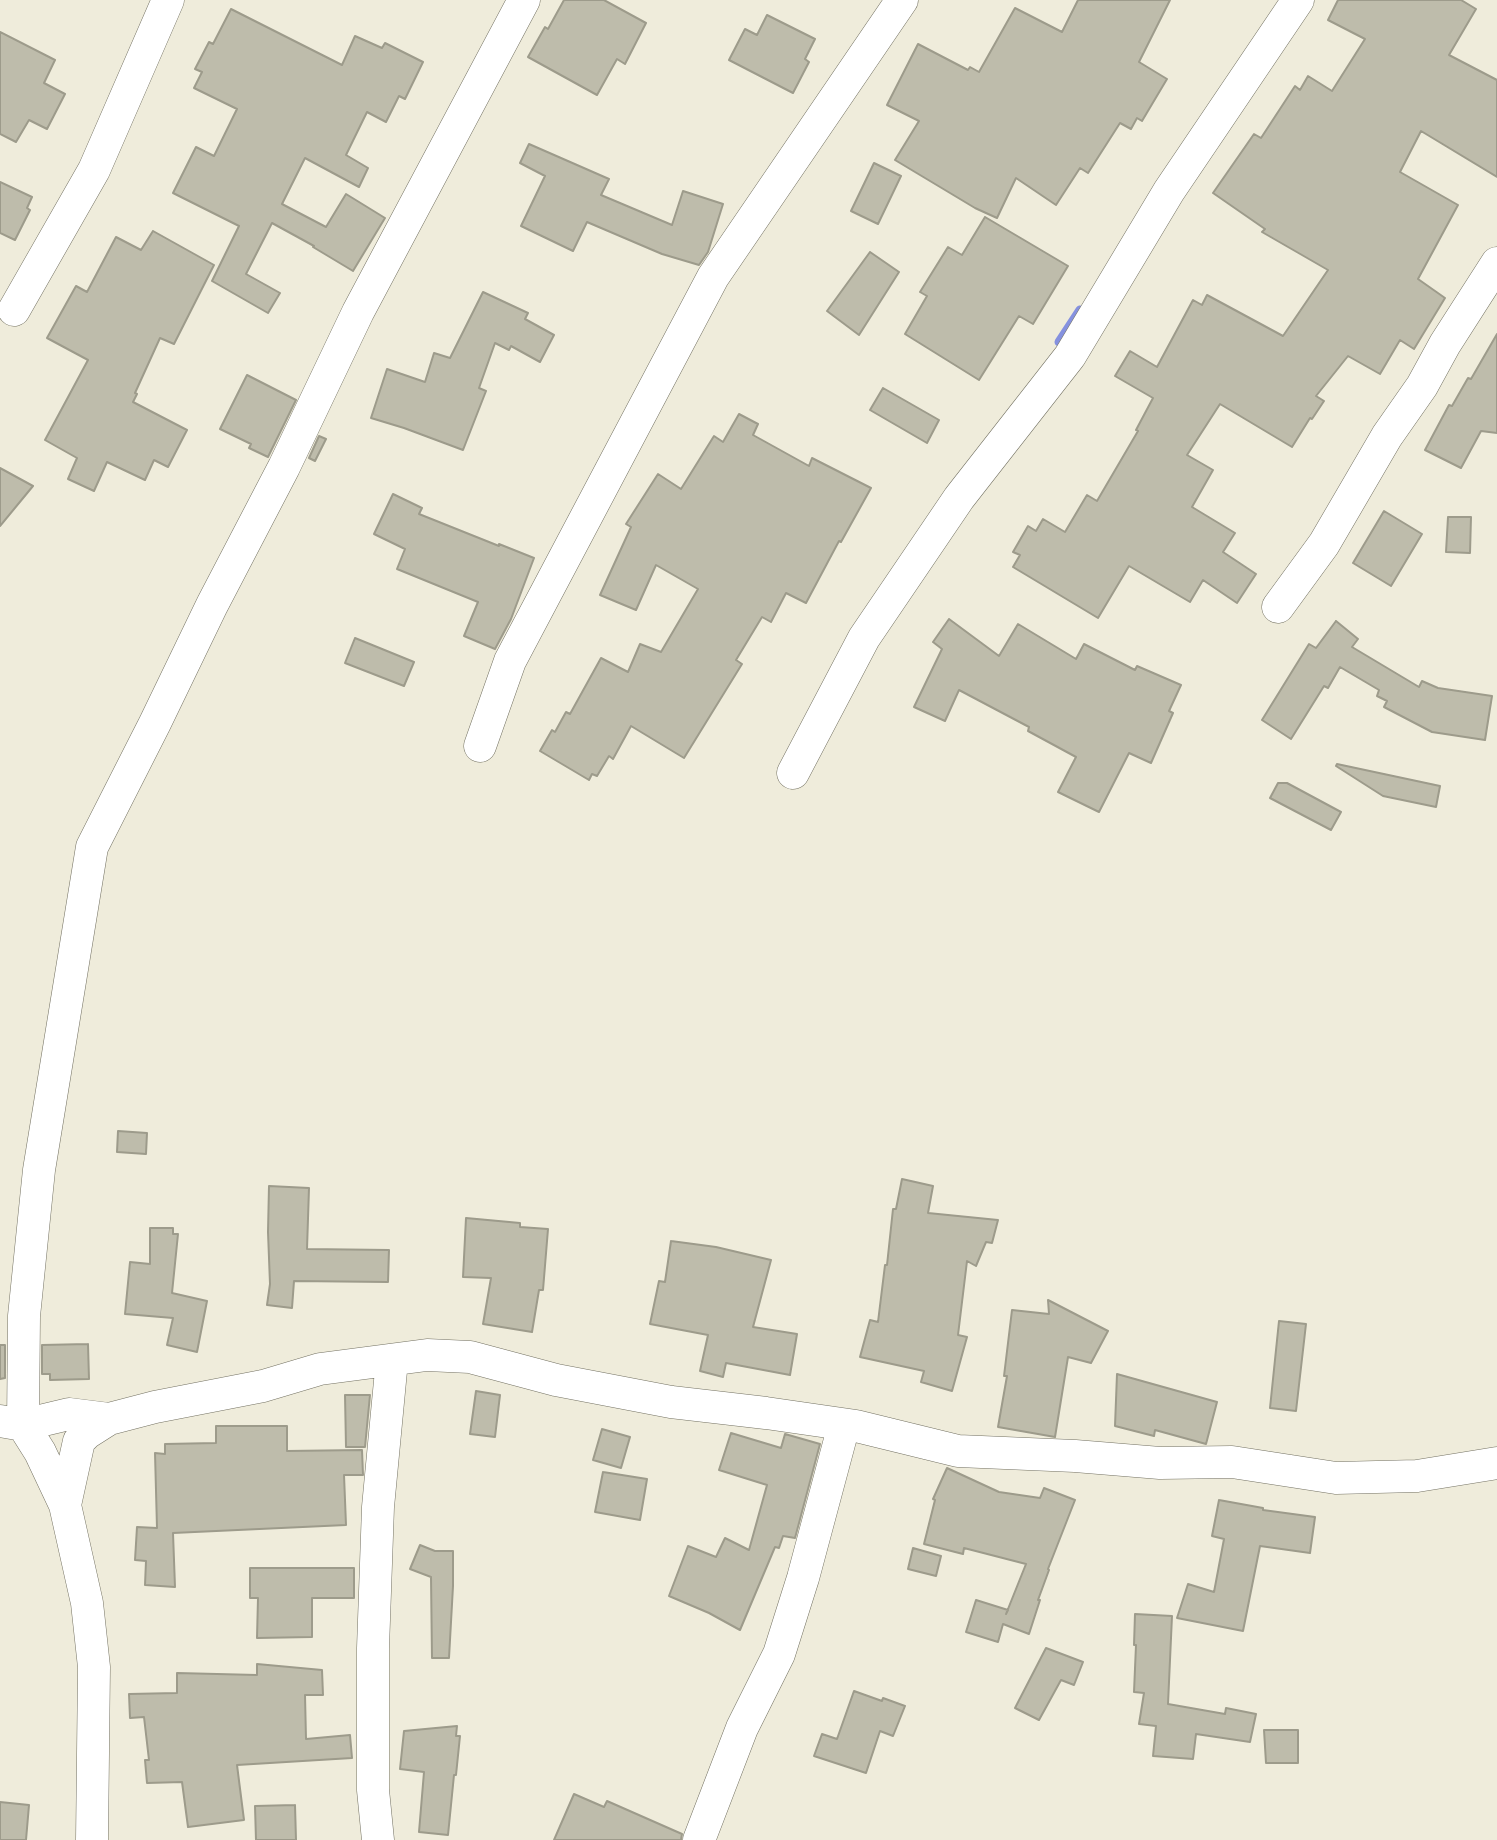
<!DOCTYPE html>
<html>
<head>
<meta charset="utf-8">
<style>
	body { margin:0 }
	canvas { display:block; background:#efecdb }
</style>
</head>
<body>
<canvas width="1497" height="1840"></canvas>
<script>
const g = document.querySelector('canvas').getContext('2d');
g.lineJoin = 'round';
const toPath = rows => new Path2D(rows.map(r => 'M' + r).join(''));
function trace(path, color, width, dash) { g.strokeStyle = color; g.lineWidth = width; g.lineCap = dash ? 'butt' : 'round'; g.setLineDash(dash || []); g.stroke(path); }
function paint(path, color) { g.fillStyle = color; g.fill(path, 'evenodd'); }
trace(toPath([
	[1059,342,1080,310]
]), '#8591df', 9);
const building = toPath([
	[564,0,604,0,646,23,625,64,617,59,597,95,528,57,545,27,548,29,564,0],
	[1078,0,1170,0,1139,62,1167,79,1142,121,1137,118,1131,129,1120,123,1088,173,1080,168,1056,205,1016,178,997,218,975,208,895,160,919,121,887,105,918,44,968,70,970,67,979,72,1015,8,1062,32,1078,0],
	[1338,0,1461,0,1476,9,1449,55,1497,80,1497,177,1421,131,1400,172,1458,205,1418,279,1445,298,1414,349,1400,340,1380,374,1348,356,1316,396,1324,401,1312,419,1310,418,1292,447,1220,404,1187,455,1213,470,1192,507,1235,533,1223,552,1256,574,1237,603,1203,580,1190,602,1129,566,1098,618,1013,567,1020,555,1013,552,1028,526,1036,531,1043,519,1065,532,1087,495,1097,501,1138,431,1136,430,1153,398,1115,376,1130,351,1157,367,1193,300,1202,305,1207,295,1283,336,1328,270,1262,232,1265,229,1213,193,1254,134,1261,138,1295,86,1300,90,1308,76,1332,91,1365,39,1328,20,1338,0],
	[231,9,342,65,355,36,382,48,385,43,423,62,405,99,399,96,386,122,367,112,346,155,368,168,359,187,305,158,282,204,326,227,346,194,385,218,353,271,313,247,314,246,272,223,246,274,280,293,268,313,212,281,239,226,173,193,196,147,214,156,237,109,194,88,202,72,195,69,209,42,213,44,231,9],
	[767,15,815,39,805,59,809,62,793,93,729,60,745,29,757,35,767,15],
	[0,32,55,60,44,83,65,94,47,129,29,120,16,142,0,134,0,32],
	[529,144,609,179,601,195,672,225,683,191,723,204,708,252,699,265,662,254,587,222,573,251,521,226,545,176,520,163,529,144],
	[874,163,901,176,878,224,851,211,874,163],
	[0,182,32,197,27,208,30,210,15,240,0,233,0,182],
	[985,217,1068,266,1033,324,1019,316,979,380,905,334,927,296,920,292,948,247,962,255,985,217],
	[153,231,214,265,174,344,160,338,135,393,137,394,133,402,187,430,168,467,154,460,145,480,107,462,94,491,68,479,77,458,45,440,88,360,47,338,76,286,87,292,116,237,141,250,153,231],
	[870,252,899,272,859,335,827,311,870,252],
	[483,292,528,313,525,319,554,335,540,362,511,346,509,350,495,343,479,388,486,391,463,450,404,428,371,418,387,369,425,382,434,353,450,358,483,292],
	[1497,334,1497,433,1481,431,1461,468,1425,450,1449,405,1452,406,1468,378,1471,379,1497,334],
	[247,375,296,400,268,457,249,448,251,444,220,429,247,375],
	[883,388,939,420,927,443,870,410,883,388],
	[739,414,758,424,753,435,809,466,812,458,871,488,841,542,839,541,806,603,786,593,771,622,762,617,736,660,742,664,684,758,631,726,613,759,609,756,597,776,592,774,589,780,540,751,552,730,555,732,566,712,570,714,601,658,628,672,640,644,661,652,698,589,656,565,636,610,600,595,631,527,626,524,658,474,681,489,714,436,723,442,739,414],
	[319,436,326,439,315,461,309,458,319,436],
	[0,468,33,486,0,526,0,468],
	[393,494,422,508,419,514,499,546,499,544,534,558,511,619,495,649,464,636,478,602,397,569,405,549,374,534,393,494],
	[1384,511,1422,534,1391,586,1353,563,1384,511],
	[1448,517,1471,517,1470,553,1446,552,1448,517],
	[949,619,999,656,1018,624,1076,659,1084,644,1135,670,1137,666,1181,685,1169,711,1173,713,1151,763,1129,753,1099,812,1058,792,1076,757,1028,731,1029,727,959,690,945,721,914,707,942,649,933,642,949,619],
	[1336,621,1358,639,1352,647,1419,687,1422,681,1438,688,1492,696,1485,740,1432,732,1384,707,1387,701,1377,696,1379,690,1340,667,1328,688,1324,686,1291,739,1262,720,1309,644,1316,648,1336,621],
	[355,638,414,662,404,686,345,663,355,638],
	[1337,764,1440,786,1436,807,1383,796,1336,766,1337,764],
	[1278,783,1287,783,1341,812,1331,830,1270,798,1278,783],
	[118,1131,147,1133,146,1154,117,1152,118,1131],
	[902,1179,933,1186,928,1213,998,1220,992,1243,986,1242,976,1266,967,1261,958,1335,967,1337,952,1391,921,1382,924,1371,860,1357,870,1320,878,1322,885,1265,887,1265,893,1209,896,1209,902,1179],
	[269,1186,309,1188,307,1249,389,1250,388,1282,294,1281,292,1308,267,1305,270,1284,268,1232,269,1186],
	[466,1218,520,1223,520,1227,548,1229,543,1290,539,1290,532,1332,483,1324,491,1278,463,1277,466,1218],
	[150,1228,173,1228,173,1234,178,1234,172,1293,207,1301,197,1352,167,1345,173,1318,125,1314,130,1262,150,1264,150,1228],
	[671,1241,716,1247,771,1260,753,1327,797,1334,790,1375,726,1363,723,1377,700,1371,708,1335,650,1324,659,1281,665,1282,671,1241],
	[1048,1300,1108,1331,1091,1363,1068,1357,1055,1437,998,1427,1007,1376,1004,1376,1012,1310,1049,1314,1048,1300],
	[1279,1321,1306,1324,1296,1411,1270,1408,1279,1321],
	[88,1344,89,1379,50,1380,50,1374,42,1374,42,1345,88,1344],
	[0,1345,5,1345,5,1378,0,1379,0,1345],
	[1117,1374,1217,1402,1206,1444,1155,1430,1154,1436,1115,1426,1117,1374],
	[476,1391,500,1395,495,1437,470,1434,476,1391],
	[345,1395,370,1395,365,1447,346,1447,345,1395],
	[216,1426,287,1426,287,1451,362,1450,363,1475,344,1475,346,1525,173,1533,175,1587,145,1585,146,1561,135,1560,137,1527,157,1528,155,1453,165,1454,165,1444,216,1443,216,1426],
	[602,1429,630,1437,621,1468,593,1460,602,1429],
	[731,1433,781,1448,785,1434,820,1444,795,1538,783,1536,779,1548,775,1547,740,1630,709,1613,669,1596,688,1546,716,1557,725,1538,749,1550,767,1485,719,1470,731,1433],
	[947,1468,999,1492,1040,1498,1044,1488,1075,1500,1048,1569,1049,1570,1038,1600,1040,1600,1029,1634,1003,1624,998,1642,966,1632,976,1600,1008,1610,1006,1614,1026,1564,964,1548,963,1554,924,1544,935,1500,933,1499,947,1468],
	[603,1472,647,1479,640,1520,595,1512,603,1472],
	[1219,1500,1263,1508,1263,1510,1315,1517,1310,1553,1260,1546,1243,1631,1177,1618,1188,1584,1214,1592,1224,1539,1212,1536,1219,1500],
	[420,1545,435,1551,453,1551,453,1586,449,1658,432,1658,431,1577,410,1569,420,1545],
	[913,1548,941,1556,936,1576,908,1569,913,1548],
	[250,1568,354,1568,354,1598,312,1598,312,1637,257,1638,258,1598,250,1598,250,1568],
	[1135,1614,1172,1616,1168,1704,1225,1714,1226,1708,1256,1714,1250,1742,1196,1734,1193,1759,1153,1756,1156,1726,1139,1724,1144,1693,1134,1692,1136,1645,1134,1645,1135,1614],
	[1046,1648,1083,1662,1074,1685,1061,1680,1039,1720,1015,1708,1046,1648],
	[257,1664,322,1670,323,1695,305,1695,306,1739,350,1735,352,1758,237,1765,244,1820,188,1827,182,1782,147,1783,145,1760,149,1760,144,1717,130,1718,129,1694,177,1693,177,1673,257,1675,257,1664],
	[854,1691,882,1701,883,1698,905,1706,893,1736,880,1731,866,1773,814,1756,822,1734,837,1739,854,1691],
	[457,1726,456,1736,460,1736,456,1775,454,1775,448,1835,419,1832,424,1772,400,1769,404,1731,457,1726],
	[1264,1730,1298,1730,1298,1763,1266,1763,1264,1730],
	[574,1794,604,1807,607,1801,682,1834,681,1840,554,1840,574,1794],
	[0,1802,29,1805,26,1840,0,1840,0,1802],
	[295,1805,296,1840,256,1840,255,1806,295,1805]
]);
paint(building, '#bebcab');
trace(building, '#9d9b8b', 2);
const street = toPath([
	[14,310,94,170,168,0],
	[1278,607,1324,544,1387,436,1422,386,1445,344,1497,263],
	[480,746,510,661,713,277,902,0],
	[793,773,864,638,959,498,1070,356,1169,191,1298,0],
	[0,1421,23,1425,69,1414,109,1419,155,1407,263,1386,320,1369,427,1355,470,1357,556,1380,671,1402,766,1413,856,1426,958,1451,1075,1456,1160,1463,1232,1462,1336,1478,1417,1476,1497,1463],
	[65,1505,79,1441,87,1433,109,1419],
	[92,1840,94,1667,87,1603,65,1505,40,1452,23,1425,24,1316,39,1170,92,847,155,723,212,605,284,467,358,312,524,0],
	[378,1840,373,1790,373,1648,378,1507,392,1360],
	[699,1840,742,1728,779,1654,803,1578,844,1425]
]);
trace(street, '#747263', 33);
trace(street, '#fff', 32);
</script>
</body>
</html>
